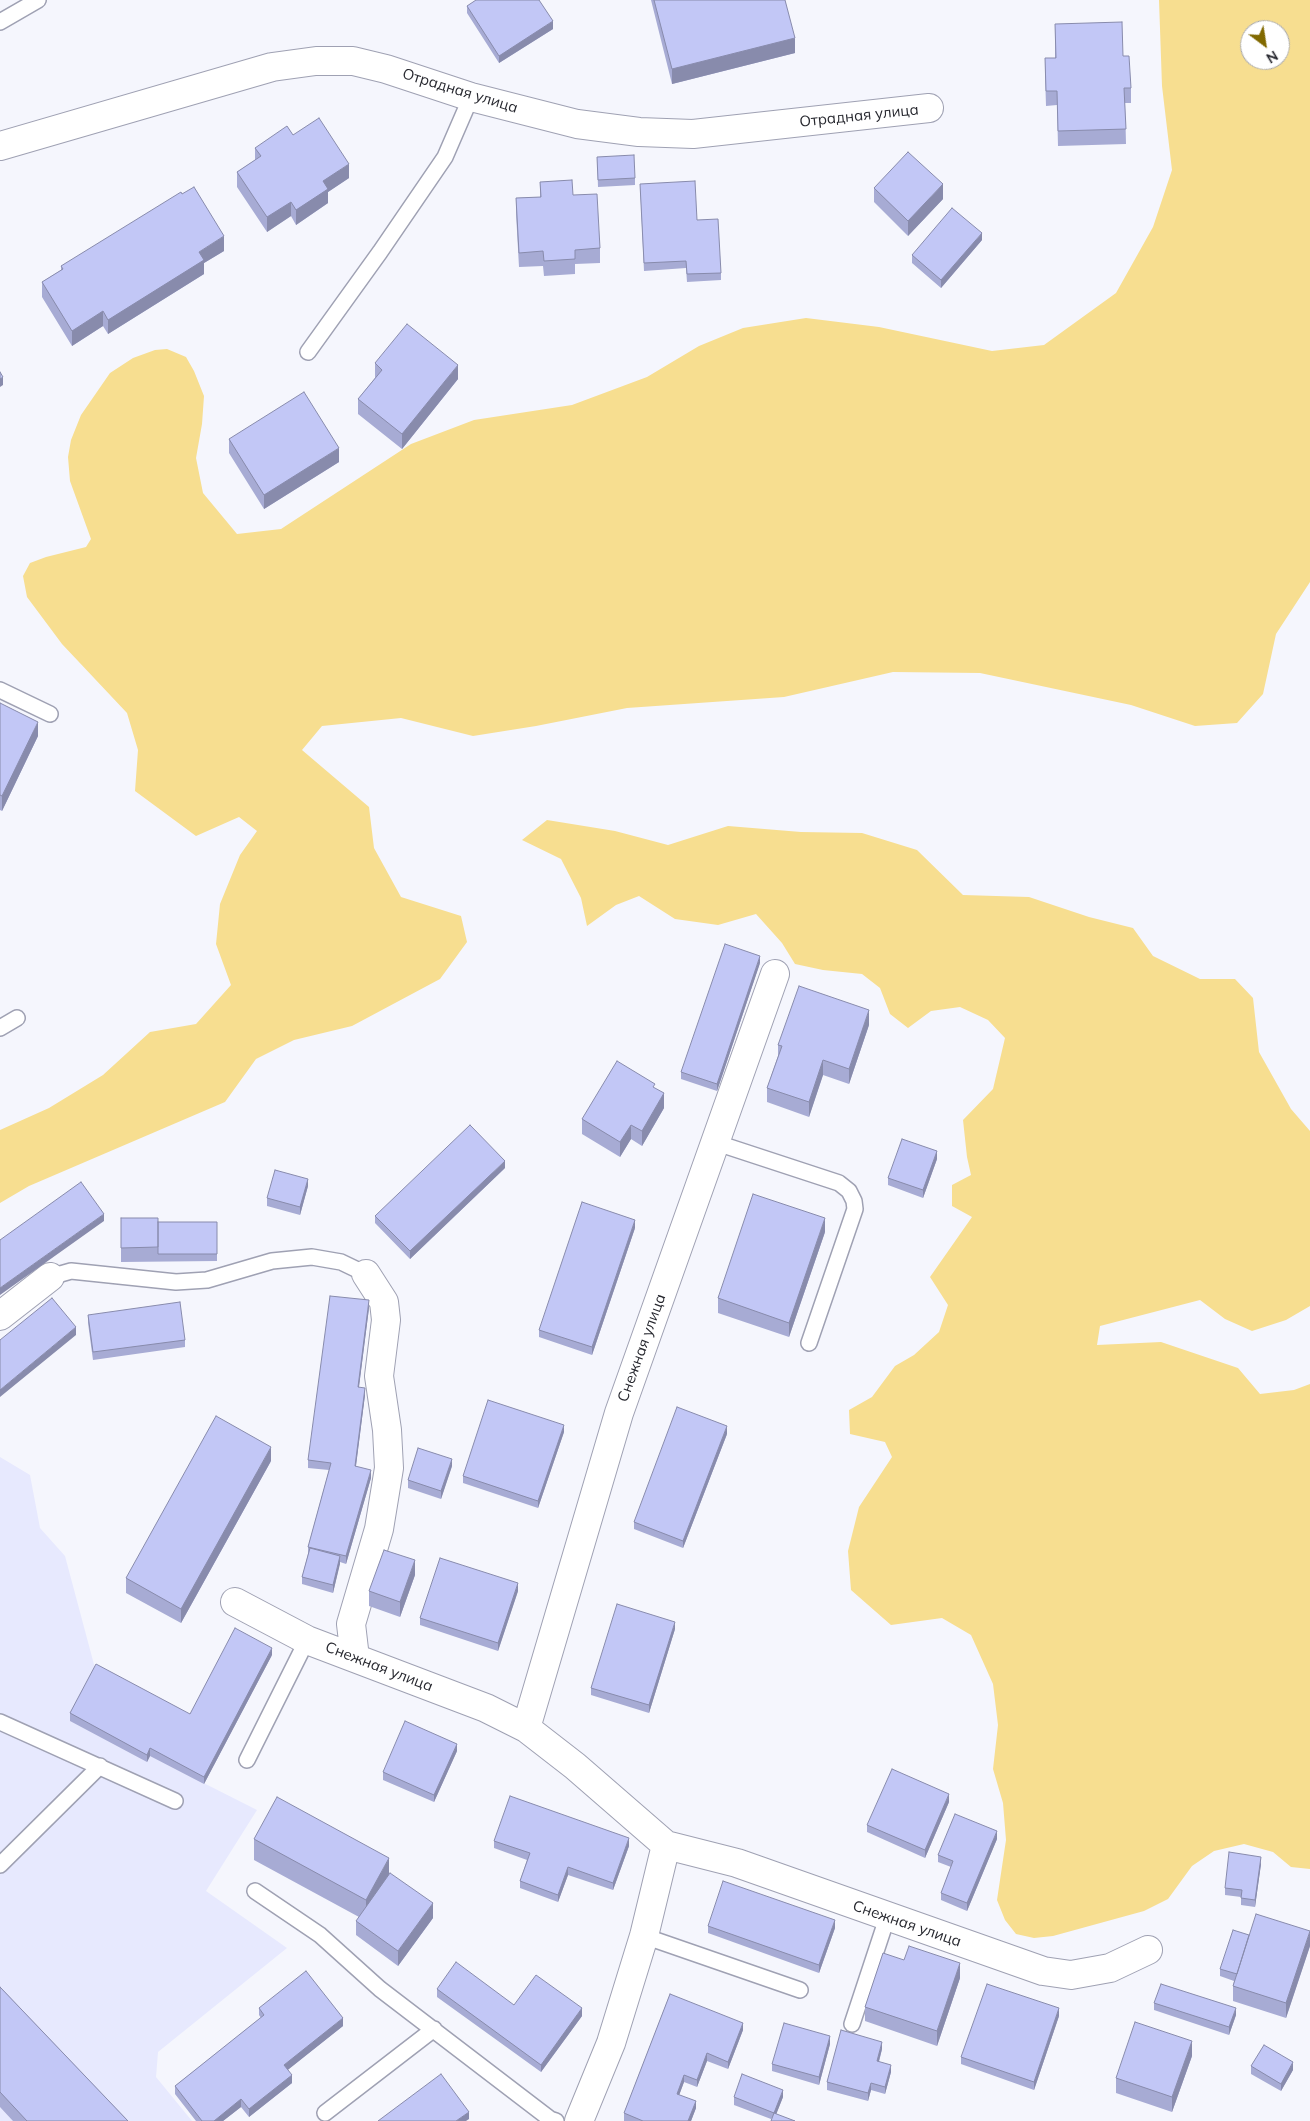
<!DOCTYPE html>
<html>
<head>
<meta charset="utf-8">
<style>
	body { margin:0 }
	#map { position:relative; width:1310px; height:2121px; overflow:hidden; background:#f5f6fd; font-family:Mulish,sans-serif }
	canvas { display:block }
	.north { position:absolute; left:1240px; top:20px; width:50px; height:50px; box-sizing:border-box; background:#fff; border:1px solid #a9a9ac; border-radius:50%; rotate:149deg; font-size:14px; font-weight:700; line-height:20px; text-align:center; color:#27282f }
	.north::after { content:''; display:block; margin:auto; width:18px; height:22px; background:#816900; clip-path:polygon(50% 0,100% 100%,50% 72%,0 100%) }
</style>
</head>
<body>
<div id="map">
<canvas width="1310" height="2121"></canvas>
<div class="north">N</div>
</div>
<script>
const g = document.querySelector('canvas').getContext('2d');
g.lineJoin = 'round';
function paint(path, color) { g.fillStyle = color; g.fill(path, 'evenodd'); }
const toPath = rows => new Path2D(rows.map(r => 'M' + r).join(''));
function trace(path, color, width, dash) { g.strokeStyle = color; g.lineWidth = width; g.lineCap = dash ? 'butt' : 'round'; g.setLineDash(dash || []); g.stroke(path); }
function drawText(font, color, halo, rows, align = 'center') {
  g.font = font + ' Mulish,sans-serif'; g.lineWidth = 4.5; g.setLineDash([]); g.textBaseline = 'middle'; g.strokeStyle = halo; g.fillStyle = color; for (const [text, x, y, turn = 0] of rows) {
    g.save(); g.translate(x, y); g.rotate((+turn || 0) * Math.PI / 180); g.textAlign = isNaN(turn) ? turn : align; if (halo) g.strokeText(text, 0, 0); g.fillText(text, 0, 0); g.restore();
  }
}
paint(toPath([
	[0,1457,30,1475,40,1528,65,1556,96,1672,168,1765,257,1810,206,1891,287,1948,158,2052,156,2077,192,2121,0,2121]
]), '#e7e9fe');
paint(toPath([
	[1159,0,1310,0,1310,582,1276,634,1263,694,1237,723,1195,726,1131,705,980,673,893,672,784,697,627,708,536,726,473,736,401,718,322,726,302,750,369,807,374,848,401,897,461,916,467,942,440,979,352,1026,294,1040,256,1059,225,1102,29,1186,0,1203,0,1130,49,1108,103,1075,150,1032,196,1024,231,985,216,944,220,904,240,855,257,831,239,817,196,836,135,791,138,750,127,713,62,644,27,597,23,576,30,563,46,557,86,547,91,539,70,481,68,457,71,440,81,415,110,373,133,358,155,350,167,349,186,357,194,371,204,396,202,424,196,458,203,493,237,534,281,529,411,444,474,420,572,405,647,377,699,346,743,328,806,318,879,327,992,351,1044,345,1116,293,1153,227,1172,170,1162,86],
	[1250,30,1280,30,1280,60,1250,60],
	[547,820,615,831,668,845,728,826,801,832,862,833,917,850,963,895,1029,897,1089,917,1133,928,1153,956,1200,979,1235,979,1253,998,1259,1052,1291,1109,1310,1131,1310,1306,1286,1320,1252,1331,1225,1319,1200,1300,1100,1326,1097,1345,1161,1342,1238,1368,1260,1394,1294,1390,1310,1384,1310,1869,1291,1867,1273,1852,1244,1844,1214,1851,1192,1866,1168,1899,1144,1911,1053,1936,1034,1938,1016,1934,1005,1920,997,1900,1006,1840,1003,1803,993,1769,998,1725,993,1684,971,1635,942,1618,891,1625,851,1590,848,1551,859,1507,892,1457,885,1442,850,1434,849,1410,872,1397,895,1366,914,1355,939,1332,948,1305,930,1277,972,1217,952,1206,952,1185,971,1175,967,1157,963,1120,993,1089,1005,1038,988,1020,960,1007,931,1011,908,1028,890,1014,880,988,862,974,823,970,795,964,782,943,756,914,718,925,675,919,639,896,616,905,587,926,581,898,561,859,522,840]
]), '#f7de90');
const service = toPath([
	[0,22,38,0],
	[308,352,380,252,445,157,471,97],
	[0,690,50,714],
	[0,1028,17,1018],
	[714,1142,839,1183,849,1191,854,1201,855,1209,809,1343],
	[50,1277,71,1271,176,1282,207,1280,272,1261,312,1257,341,1262,366,1274],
	[0,1722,175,1801],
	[247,1760,307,1640],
	[0,1865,100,1766],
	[255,1891,320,1935,380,1989,550,2119,556,2121],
	[644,1936,800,1990],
	[852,2024,887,1918],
	[325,2113,434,2029]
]);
const minor = toPath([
	[0,146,272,67,316,61,353,61,386,69,471,97,577,124,639,132,693,134,929,108],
	[0,1316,50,1277],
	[235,1602,307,1640,486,1708,526,1728],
	[355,1658,351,1624,379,1529,389,1468,387,1430,379,1376,386,1320,384,1302,366,1274],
	[666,1845,737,1863,1043,1971,1071,1975,1110,1968,1148,1950],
	[579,2121,611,2043,644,1936,666,1845,575,1766,526,1728,619,1413,775,974]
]);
trace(service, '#9fa1b3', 18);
trace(minor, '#9fa1b3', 30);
trace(service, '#fff', 15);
trace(minor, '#fff', 28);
paint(toPath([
	[651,0,785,0,795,53,672,84],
	[467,6,553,29,499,63,467,13],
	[1055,24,1131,88,1131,103,1125,103,1126,144,1058,146,1057,105,1046,106,1045,73,1045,58,1055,58],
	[293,135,349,178,328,192,328,203,296,225,291,216,267,232,237,187,237,172,255,160,255,148],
	[597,157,635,178,635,185,598,187],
	[540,182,573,195,600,248,600,263,575,264,575,274,544,276,543,266,519,267,516,213,516,198,540,197],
	[640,184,721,273,721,280,687,282,686,268,644,271],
	[874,188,943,199,908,236,874,202],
	[982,240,941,288,912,263,912,255],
	[224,251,204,263,204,274,108,334,103,326,72,346,42,297,42,282,61,270,61,266],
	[375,363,458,379,402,449,358,414,358,399,375,378],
	[229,439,339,462,264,509,229,453],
	[0,703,38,736,2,811,0,810],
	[760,963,717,1091,681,1079,681,1072],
	[869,1025,849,1084,823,1075,809,1117,767,1102,767,1088,778,1056,778,1045],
	[655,1089,664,1108,642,1146,631,1139,620,1157,582,1134,582,1119],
	[937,1159,923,1198,888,1185,888,1178],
	[505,1168,410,1259,375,1223,375,1216],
	[308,1186,300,1215,267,1206,267,1198],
	[121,1218,158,1246,217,1222,217,1261,121,1262],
	[635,1228,592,1355,539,1337,539,1330],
	[825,1232,789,1337,718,1313,718,1298],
	[369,1308,359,1387,365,1395,356,1466,371,1478,346,1564,340,1562,333,1593,302,1584,302,1577,308,1554,308,1547,329,1470,308,1468,308,1460],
	[88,1315,185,1340,185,1347,93,1360,88,1323],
	[564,1432,538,1508,463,1483,463,1476],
	[727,1434,683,1548,634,1529,634,1522],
	[271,1461,181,1623,126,1593,126,1578],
	[452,1466,441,1499,408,1488,408,1480],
	[415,1575,400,1617,369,1606,369,1591],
	[518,1591,498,1651,420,1625,420,1618],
	[675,1629,649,1713,591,1695,591,1688],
	[272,1655,204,1784,150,1756,147,1762,70,1721,70,1713,190,1714],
	[457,1751,434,1802,383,1780,383,1772],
	[949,1802,925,1858,867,1832,867,1825],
	[254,1839,389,1875,433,1918,398,1966,356,1935,356,1921,359,1917,254,1860],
	[997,1839,967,1911,941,1900,941,1893,951,1867,938,1862,938,1855],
	[494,1841,629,1846,613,1890,568,1875,558,1902,520,1888,520,1881,527,1860,494,1848],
	[1261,1864,1255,1907,1241,1905,1241,1897,1225,1895,1225,1888],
	[708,1926,835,1928,819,1973,708,1933],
	[1249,1935,1310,1946,1286,2018,1233,2001,1233,1986,1234,1981,1220,1976,1220,1969],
	[904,1960,960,1978,937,2046,865,2021,865,2007],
	[0,1987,128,2121,13,2121,0,2107],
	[437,1989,514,2005,582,2016,541,2072,437,1997],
	[670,1994,743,2030,728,2069,707,2061,697,2087,684,2082,679,2095,696,2108,691,2121,624,2121,624,2113],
	[1154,2003,1236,2015,1229,2035,1154,2010],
	[259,2008,343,2026,287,2070,292,2083,249,2117,241,2107,223,2121,196,2121,175,2094,175,2086,261,2018,259,2015],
	[1059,2016,1034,2090,961,2064,961,2057],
	[830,2044,819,2085,772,2071,772,2064],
	[882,2049,879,2062,891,2072,885,2094,871,2090,868,2101,827,2090,827,2082],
	[1192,2056,1172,2112,1116,2093,1116,2078],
	[1251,2066,1293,2070,1281,2091,1251,2074],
	[734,2097,783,2097,776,2114,771,2119,734,2105]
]), '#a7abd4');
paint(toPath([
	[553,21,553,29,499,63,499,56],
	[795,38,795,53,672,84,672,69],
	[349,164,349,178,328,192,328,203,296,225,296,210,323,181],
	[943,184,943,199,908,236,908,221],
	[291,202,291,216,267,232,267,217],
	[982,233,982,240,941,288,941,280],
	[224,236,224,251,204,263,204,274,108,334,108,320,199,252],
	[103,311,103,326,72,346,72,331],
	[458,365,458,379,402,449,402,434],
	[3,377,3,385,0,387,0,379],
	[339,448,339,462,264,509,264,495],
	[38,722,38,736,2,811,2,796],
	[760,956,760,963,717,1091,717,1084],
	[869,1010,869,1025,849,1084,849,1069],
	[823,1060,823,1075,809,1117,809,1102],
	[664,1093,664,1108,642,1146,642,1131],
	[631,1125,631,1139,620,1157,620,1142],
	[937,1151,937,1159,923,1198,923,1190],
	[505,1161,505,1168,410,1259,410,1251],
	[308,1179,308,1186,300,1215,300,1207],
	[104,1214,104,1221,0,1295,0,1288],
	[825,1218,825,1232,789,1337,789,1323],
	[635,1220,635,1228,592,1355,592,1347],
	[369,1300,369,1308,358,1394,358,1387],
	[76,1327,76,1335,0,1397,0,1390],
	[365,1388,365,1395,355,1473,355,1466],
	[564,1425,564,1432,538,1508,538,1501],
	[727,1426,727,1434,683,1548,683,1541],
	[271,1447,271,1461,181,1623,181,1609],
	[452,1459,452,1466,441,1499,441,1491],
	[371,1470,371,1478,346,1564,346,1556],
	[340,1556,340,1564,333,1593,333,1585],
	[415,1560,415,1575,400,1617,400,1602],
	[518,1583,518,1591,498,1651,498,1643],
	[675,1622,675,1629,649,1713,649,1705],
	[272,1648,272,1655,204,1784,204,1777],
	[457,1744,457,1751,434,1802,434,1795],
	[150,1748,150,1756,147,1762,147,1755],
	[949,1794,949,1802,925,1858,925,1850],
	[997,1831,997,1839,967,1911,967,1903],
	[629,1838,629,1846,613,1890,613,1883],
	[1261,1857,1261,1864,1255,1907,1255,1900],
	[389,1858,389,1879,366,1921,366,1900],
	[568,1867,568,1875,558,1902,558,1895],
	[433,1903,433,1918,398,1966,398,1951],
	[835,1920,835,1928,819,1973,819,1965],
	[1310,1931,1310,1946,1286,2018,1286,2003],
	[960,1963,960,1978,937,2046,937,2031],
	[582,2008,582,2016,541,2072,541,2065],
	[1059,2008,1059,2016,1034,2090,1034,2082],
	[1236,2008,1236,2015,1229,2035,1229,2027],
	[343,2018,343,2026,284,2073,284,2065],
	[743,2023,743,2030,728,2069,728,2062],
	[830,2036,830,2044,819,2085,819,2077],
	[1192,2041,1192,2056,1172,2112,1172,2097],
	[882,2042,882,2049,877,2068,877,2061],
	[707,2053,707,2061,697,2087,697,2080],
	[1293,2062,1293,2070,1281,2091,1281,2084],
	[891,2065,891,2072,885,2094,885,2087],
	[292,2075,292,2083,249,2117,249,2109],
	[684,2075,684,2082,677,2101,677,2094],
	[871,2083,871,2090,868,2101,868,2093],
	[783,2090,783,2097,774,2120,774,2113],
	[241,2099,241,2107,223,2121,214,2121],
	[696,2101,696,2108,691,2121,688,2121],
	[469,2112,469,2119,466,2121,456,2121]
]), '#888bac');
const building = toPath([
	[476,0,539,0,553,21,499,56,467,6,476,0],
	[654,0,785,0,795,38,672,69,654,0],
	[1122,22,1123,56,1129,56,1131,88,1124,88,1126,129,1058,131,1057,91,1046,91,1045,58,1056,58,1055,24,1122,22],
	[319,118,349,164,323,181,328,189,296,210,291,202,267,217,237,172,261,156,255,148,287,126,293,135,319,118],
	[908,152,943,184,908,221,874,188,908,152],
	[634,155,635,178,598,180,597,157,634,155],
	[572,180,573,195,597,194,600,248,575,250,575,259,544,261,543,251,519,253,516,198,541,197,540,182,572,180],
	[695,181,697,220,718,219,721,273,687,274,686,261,644,263,640,184,695,181],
	[194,187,224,236,199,252,204,260,108,320,103,311,72,331,42,282,63,269,61,266,181,192,182,194,194,187],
	[952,208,982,233,941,280,912,255,952,208],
	[407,324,458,365,402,434,358,399,382,370,375,363,407,324],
	[0,372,3,377,0,379,0,372],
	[304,392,339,448,264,495,229,439,304,392],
	[0,703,38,722,2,796,0,795,0,703],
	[725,944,760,956,717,1084,681,1072,725,944],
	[799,986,869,1010,849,1069,823,1060,809,1102,767,1088,782,1046,778,1045,799,986],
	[617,1061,655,1084,653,1087,664,1093,642,1131,631,1125,620,1142,582,1119,617,1061],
	[470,1125,505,1161,410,1251,375,1216,470,1125],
	[902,1139,937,1151,923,1190,888,1178,902,1139],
	[275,1170,308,1179,300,1207,267,1198,275,1170],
	[81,1182,104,1214,0,1288,0,1240,81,1182],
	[753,1194,825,1218,789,1323,718,1298,753,1194],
	[582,1202,635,1220,592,1347,539,1330,582,1202],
	[121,1218,158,1218,158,1247,121,1248,121,1218],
	[158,1222,217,1222,217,1254,158,1254,158,1222],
	[330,1296,369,1300,358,1387,365,1388,355,1466,371,1470,346,1556,308,1547,331,1463,308,1460,330,1296],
	[52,1298,76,1327,0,1390,0,1340,52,1298],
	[180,1302,185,1340,93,1352,88,1315,180,1302],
	[488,1400,564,1425,538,1501,463,1476,488,1400],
	[677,1407,727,1426,683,1541,634,1522,677,1407],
	[216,1416,271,1447,181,1609,126,1578,216,1416],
	[418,1448,452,1459,441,1491,408,1480,418,1448],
	[310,1548,340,1556,333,1585,302,1577,310,1548],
	[384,1550,415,1560,400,1602,369,1591,384,1550],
	[440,1558,518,1583,498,1643,420,1618,440,1558],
	[617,1604,675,1622,649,1705,591,1688,617,1604],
	[235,1628,272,1648,204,1777,150,1748,147,1755,70,1713,96,1664,190,1714,235,1628],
	[405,1721,457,1744,434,1795,383,1772,405,1721],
	[892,1769,949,1794,925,1850,867,1825,892,1769],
	[510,1796,629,1838,613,1883,568,1867,558,1895,520,1881,530,1853,494,1841,510,1796],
	[277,1797,389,1858,366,1900,254,1839,277,1797],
	[955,1814,997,1831,967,1903,941,1893,953,1861,938,1855,955,1814],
	[1229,1852,1261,1857,1255,1900,1241,1898,1242,1890,1225,1888,1229,1852],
	[390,1873,433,1903,398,1951,356,1921,390,1873],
	[723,1881,835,1920,819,1965,708,1926,723,1881],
	[1256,1914,1310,1931,1286,2003,1233,1986,1256,1914],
	[1233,1930,1249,1935,1237,1974,1220,1969,1233,1930],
	[909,1946,960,1963,937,2031,865,2007,883,1953,904,1960,909,1946],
	[456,1962,514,2005,536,1975,582,2008,541,2065,437,1989,456,1962],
	[306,1971,343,2018,284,2065,292,2075,249,2109,241,2099,214,2121,202,2121,175,2086,264,2015,259,2008,306,1971],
	[987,1984,1059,2008,1034,2082,961,2057,987,1984],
	[1161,1984,1236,2008,1229,2027,1154,2003,1161,1984],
	[0,1987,128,2121,27,2121,0,2092,0,1987],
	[670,1994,743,2023,728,2062,707,2053,697,2080,684,2075,677,2094,696,2101,688,2121,643,2121,624,2113,670,1994],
	[1135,2022,1192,2041,1172,2097,1116,2078,1135,2022],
	[784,2023,830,2036,819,2077,772,2064,784,2023],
	[841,2030,882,2042,877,2061,891,2065,885,2087,871,2083,868,2093,827,2082,841,2030],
	[1264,2045,1293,2062,1281,2084,1251,2066,1264,2045],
	[441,2074,469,2112,456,2121,378,2121,441,2074],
	[742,2074,783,2090,774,2113,734,2097,742,2074],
	[774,2113,795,2121,771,2121,774,2113]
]);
paint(building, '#c2c7f6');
trace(building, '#888bac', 1);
drawText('15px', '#27282f', '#fff', [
	["Отрадная улица",460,91,17],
	["Отрадная улица",859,116,-6],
	["Снежная улица",642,1348,-70],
	["Снежная улица",379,1667,21],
	["Снежная улица",907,1924,19]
]);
</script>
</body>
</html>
